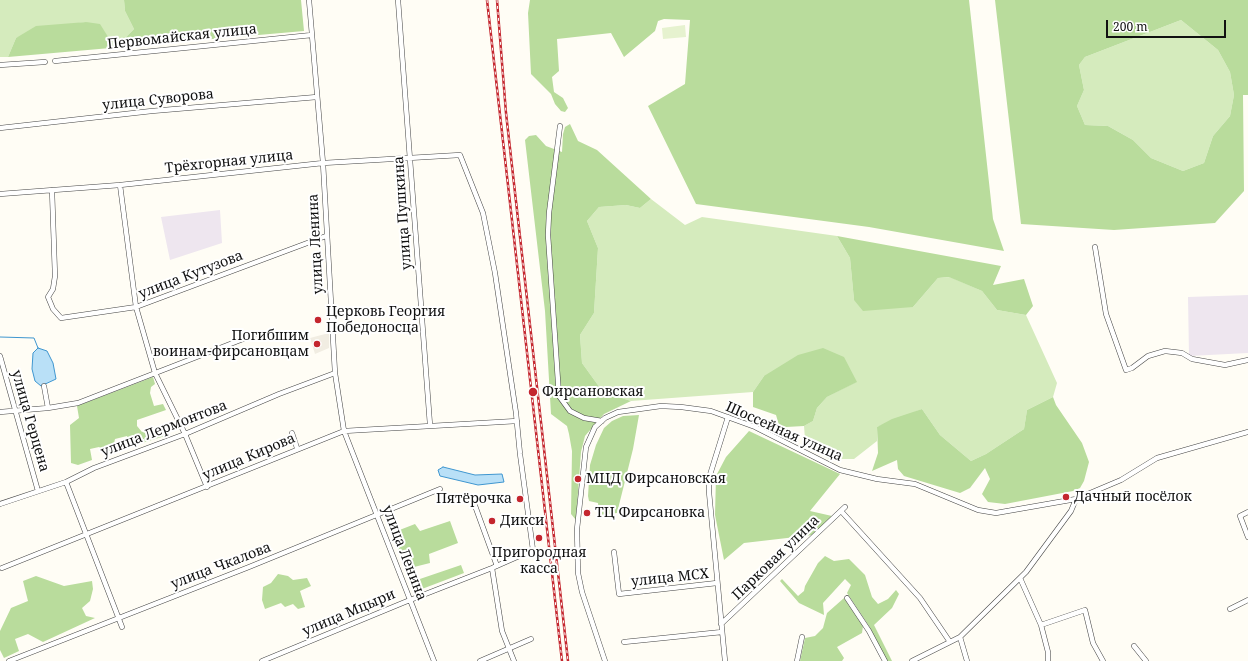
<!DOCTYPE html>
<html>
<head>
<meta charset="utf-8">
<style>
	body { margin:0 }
	#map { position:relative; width:1248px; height:661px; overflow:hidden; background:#fffdf5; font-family:"Noto Serif",serif }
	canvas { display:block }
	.scale { position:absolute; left:1106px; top:20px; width:120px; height:18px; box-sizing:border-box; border:2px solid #111; border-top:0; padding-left:5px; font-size:12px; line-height:14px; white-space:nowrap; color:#111; -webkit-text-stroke:3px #fff; paint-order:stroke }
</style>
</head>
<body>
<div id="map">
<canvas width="1248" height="661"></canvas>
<div class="scale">200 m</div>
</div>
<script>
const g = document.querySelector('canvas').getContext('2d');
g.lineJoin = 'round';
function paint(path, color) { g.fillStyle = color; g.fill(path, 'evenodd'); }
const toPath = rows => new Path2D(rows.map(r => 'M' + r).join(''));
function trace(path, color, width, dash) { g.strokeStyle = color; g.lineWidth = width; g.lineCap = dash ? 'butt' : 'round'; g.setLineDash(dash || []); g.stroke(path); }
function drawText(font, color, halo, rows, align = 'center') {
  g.font = font + ' "Noto Serif",serif'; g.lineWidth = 4; g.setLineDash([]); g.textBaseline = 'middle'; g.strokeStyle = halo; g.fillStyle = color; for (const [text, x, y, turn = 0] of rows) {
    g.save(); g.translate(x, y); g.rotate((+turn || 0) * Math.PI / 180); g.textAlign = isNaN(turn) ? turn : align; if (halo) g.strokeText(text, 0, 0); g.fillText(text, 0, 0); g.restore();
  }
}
paint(toPath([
	[220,210,222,243,170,260,161,217],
	[1248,295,1248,353,1189,356,1188,297]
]), '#eee6ef');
paint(toPath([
	[0,0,124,0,125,11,134,29,125,38,109,40,86,22,63,25,16,38,8,57,0,57],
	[1181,20,1218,50,1230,72,1234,95,1230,116,1213,136,1204,163,1183,171,1151,158,1133,140,1108,126,1085,125,1077,106,1084,90,1079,65,1085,57],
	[651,199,685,225,702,217,837,236,850,258,854,300,913,307,938,278,950,277,982,291,997,310,1026,315,1057,383,1053,397,1027,410,1024,429,986,454,971,461,940,435,922,409,877,427,877,441,854,459,829,459,816,451,805,439,804,426,813,421,817,408,827,397,856,382,764,376,753,392,631,401,603,392,582,363,580,335,594,313,598,248,587,221,599,207,626,205,640,208]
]), '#d5ebbd');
paint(toPath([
	[124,0,301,0,304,31,8,57,16,38,36,26,86,22,100,24,110,40,125,38,134,29,125,11],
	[530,0,969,0,993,219,1004,251,869,227,696,204,648,106,685,84,690,20,664,19,658,21,655,31,624,57,611,33,557,39,559,71,552,77,554,92,563,98,568,108,565,112,561,111,555,104,551,94,531,74,528,13],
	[995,0,1248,0,1248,95,1243,95,1244,191,1215,223,1114,230,1021,224],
	[1181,20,1218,50,1230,72,1234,95,1230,116,1213,136,1204,163,1183,171,1151,158,1133,140,1108,126,1085,125,1077,106,1084,90,1079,65,1085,57],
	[570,124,578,141,597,150,651,199,640,208,626,205,599,207,587,221,598,248,594,313,580,335,582,363,603,392,631,401,604,414,585,436,581,452,576,520,571,514,572,451,569,434,567,426,551,414,545,311,525,140,529,136,536,135,546,146,562,152,563,134,565,127],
	[837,236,1001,266,993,285,1024,279,1033,306,1026,315,997,310,982,291,949,277,938,278,913,307,863,311,854,300,850,258],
	[823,348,844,357,857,382,827,397,817,408,813,421,804,426,786,427,779,425,776,415,753,407,753,392,764,376,798,355],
	[153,377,155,384,151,387,150,393,154,406,163,404,166,410,137,420,137,426,142,432,163,425,165,436,132,446,127,436,115,439,112,452,106,452,99,447,90,449,92,460,78,465,71,463,70,425,79,418,77,406],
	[1053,397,1056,405,1082,443,1089,462,1084,481,1080,488,1073,491,1005,504,988,502,982,494,990,479,985,468,970,488,960,493,904,476,898,469,897,460,872,471,878,453,877,427,892,419,922,409,940,435,971,461,986,454,1024,429,1027,410],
	[639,415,633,449,617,513,599,515,598,503,589,501,588,496,590,465,596,445,604,428,612,421,623,416],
	[749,431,840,474,810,511,832,516,813,535,744,543,724,560,715,515,716,476,726,457],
	[389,515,397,531,415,524,420,531,450,521,458,543,429,554,430,563,410,568,414,581,461,565,464,573,414,592,386,516],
	[825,556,834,561,849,559,865,575,872,597,878,604,888,599,896,590,899,594,892,608,874,625,892,661,887,661,869,626,847,593,851,585,845,579,823,603,824,615,799,603,780,581,782,579,798,596,804,591,805,586,818,563],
	[278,574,288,576,293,580,307,578,311,586,300,591,305,607,298,609,293,604,285,607,281,603,265,609,262,600,263,587,271,583],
	[36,576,64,586,92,581,93,589,90,601,82,608,86,616,95,618,43,642,28,634,15,639,19,651,4,658,0,650,0,631,11,608,28,601,23,581],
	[844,598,863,626,862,633,837,647,844,658,842,661,800,661,805,638,815,636,823,628,827,613]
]), '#b9dc9c');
paint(toPath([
	[685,25,686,37,663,39,662,28]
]), '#e6f2cf');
paint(toPath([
	[329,333,329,348,315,354,310,338]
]), '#f1ede2');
const water = toPath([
	[38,348,47,351,53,363,56,379,41,386,35,381,32,369,33,353,38,348],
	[443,467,475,475,502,474,504,482,478,485,440,476,438,470,443,467]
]);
paint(water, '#b9e0f7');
trace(water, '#3f96cf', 1);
trace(toPath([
	[0,337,34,338,38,348]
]), '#3f96cf', 1);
const minor = toPath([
	[309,0,323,163,335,373,344,431,434,661],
	[398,0,430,425],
	[55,61,312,35],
	[0,65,45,62],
	[560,126,549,213,548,235,559,396,570,411,584,418,602,421],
	[0,128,152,111,317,97],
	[120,185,136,307,155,373,185,434,207,487],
	[52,190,55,276,53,289,48,297,53,309,61,318,136,307,326,236],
	[0,194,120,185,323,163,460,155,483,213,495,273,516,413,520,454,533,550,492,568,405,602,262,661],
	[1095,247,1106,314,1126,370,1132,368,1148,356,1165,351,1182,353,1192,359,1225,365,1248,360],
	[0,356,38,491],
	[44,386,48,408],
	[0,412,48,408,78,403,256,334],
	[292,433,297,448],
	[66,482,122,627],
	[474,503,497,566],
	[0,504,66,482,94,468,185,434,279,394,335,373],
	[841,511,920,598,950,642],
	[1248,512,1240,516,1248,537],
	[614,552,619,594,717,583],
	[2,568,344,431,517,421],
	[492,568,502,631,514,661],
	[1020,578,1041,625,1048,652,1048,661],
	[847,598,869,631,885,661],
	[1230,609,1248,600],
	[721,624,845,507],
	[1041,625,1085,610,1093,643,1103,661],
	[960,637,967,661],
	[624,642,722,632],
	[1134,646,1146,661],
	[9,661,249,567,440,489],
	[480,661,531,639],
	[605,661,582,592,578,573,577,529,586,447,595,427,605,418,618,412,661,406,681,407,711,411,755,427,840,470,877,479,915,484,978,510,996,513,1076,499,1121,480,1157,458,1248,432],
	[725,661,709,492,709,478,728,417],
	[797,661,802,637],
	[912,661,960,637,1026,572,1071,511,1076,499]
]);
trace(minor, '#444', 5.5);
trace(minor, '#fff', 4.5);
const rail = toPath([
	[487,0,562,661],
	[497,0,506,113,568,661]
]);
trace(rail, '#c4262e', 2.5);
trace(rail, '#fff', 1, [3]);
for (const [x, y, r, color] of [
	[318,320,4,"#c4262e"],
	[317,344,4,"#c4262e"],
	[533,392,5,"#c4262e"],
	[578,479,4,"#c4262e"],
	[1066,497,4,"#c4262e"],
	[520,499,4,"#c4262e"],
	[587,513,4,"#c4262e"],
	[492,521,4,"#c4262e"],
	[539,538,4,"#c4262e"]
]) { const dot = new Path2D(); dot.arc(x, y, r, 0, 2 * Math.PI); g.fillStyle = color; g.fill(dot); trace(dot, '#fff', 1.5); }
drawText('14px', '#111', '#fff', [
	["Первомайская улица",182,37,-6],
	["улица Суворова",158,100,-6],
	["Трёхгорная улица",229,162,-6],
	["улица Пушкина",403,213,-94],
	["улица Ленина",316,244,-93],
	["улица Кутузова",191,275,-21],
	["улица Герцена",30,421,74],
	["улица Лермонтова",164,429,-21],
	["Шоссейная улица",784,432,24],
	["улица Кирова",249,457,-23],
	["улица Ленина",404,553,69],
	["Парковая улица",776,558,-44],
	["улица Чкалова",221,566,-21],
	["улица МСХ",670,578,-6],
	["улица Мцыри",349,613,-23]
]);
drawText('14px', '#111', '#fff', [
	["Церковь Георгия",326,312],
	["Победоносца",326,328],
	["Погибшим",309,336,"right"],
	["воинам-фирсановцам",309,352,"right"],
	["Фирсановская",542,392],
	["МЦД Фирсановская",586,479],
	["Дачный посёлок",1074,497],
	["Пятёрочка",512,499,"right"],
	["ТЦ Фирсановка",595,513],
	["Дикси",500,521],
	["Пригородная",539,553,"center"],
	["касса",539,569,"center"]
], 'left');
</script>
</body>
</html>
